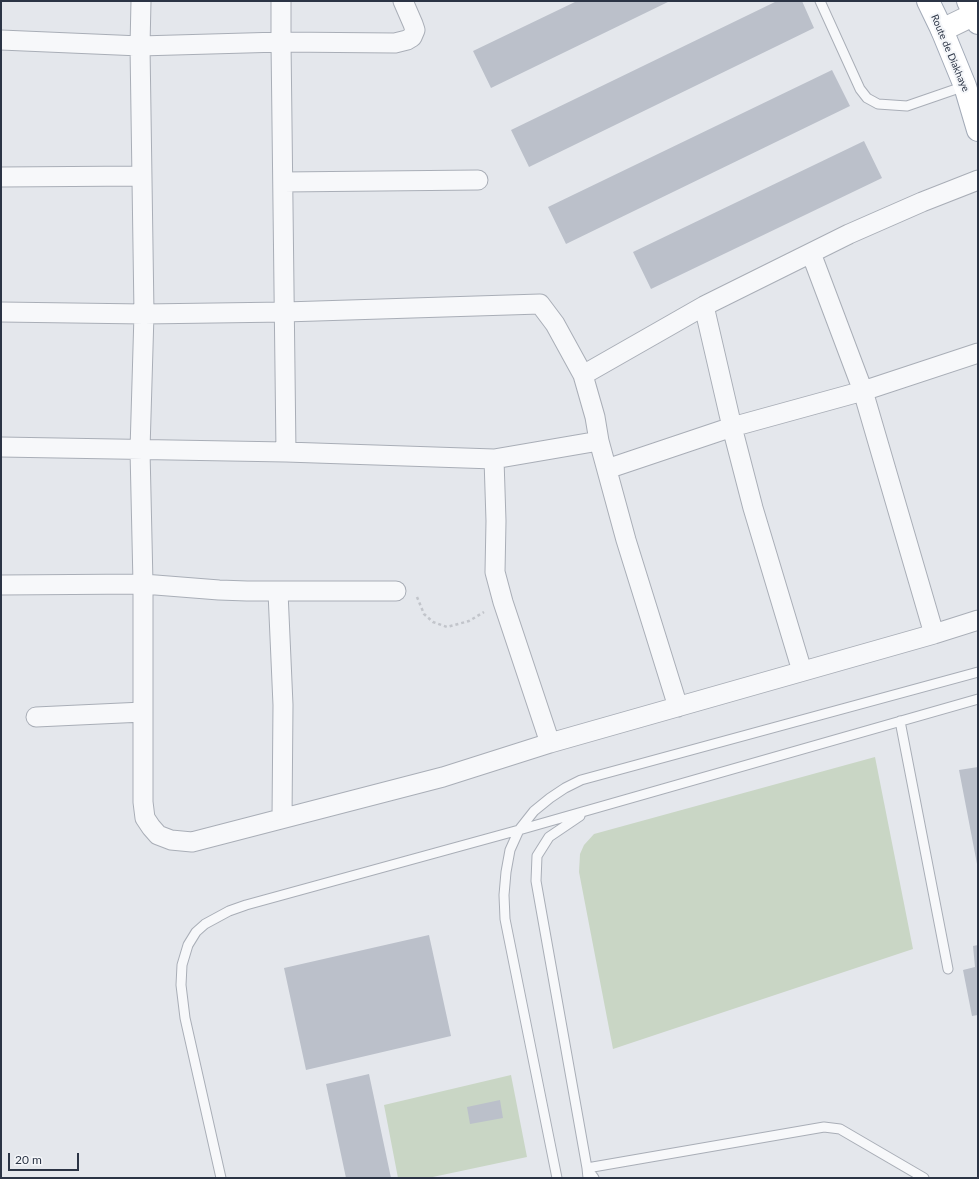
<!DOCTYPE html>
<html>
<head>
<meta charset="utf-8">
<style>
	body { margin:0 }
	#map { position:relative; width:979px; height:1179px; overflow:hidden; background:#e4e7ec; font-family:Lato,sans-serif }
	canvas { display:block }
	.frame { position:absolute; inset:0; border:2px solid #2b3445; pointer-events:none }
	.scale { position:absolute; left:8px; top:1153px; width:71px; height:18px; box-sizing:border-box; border:2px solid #2b3445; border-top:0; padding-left:5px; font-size:12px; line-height:14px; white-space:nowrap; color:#2b3445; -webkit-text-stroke:3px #f4f6f9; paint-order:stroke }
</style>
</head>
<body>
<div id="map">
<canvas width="979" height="1179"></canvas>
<div class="frame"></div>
<div class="scale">20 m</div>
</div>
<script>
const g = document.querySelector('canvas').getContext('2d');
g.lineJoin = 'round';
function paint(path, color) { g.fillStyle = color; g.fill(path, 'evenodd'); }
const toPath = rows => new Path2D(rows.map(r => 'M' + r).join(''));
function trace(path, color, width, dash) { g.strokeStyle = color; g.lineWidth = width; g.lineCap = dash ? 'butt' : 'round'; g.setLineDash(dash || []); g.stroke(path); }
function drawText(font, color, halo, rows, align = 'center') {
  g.font = font + ' Lato,sans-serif'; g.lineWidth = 4; g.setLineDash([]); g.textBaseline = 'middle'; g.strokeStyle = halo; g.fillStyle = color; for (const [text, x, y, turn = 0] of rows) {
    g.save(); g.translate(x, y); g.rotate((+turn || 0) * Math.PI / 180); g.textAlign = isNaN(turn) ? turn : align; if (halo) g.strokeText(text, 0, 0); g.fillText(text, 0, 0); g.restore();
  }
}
paint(toPath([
	[875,757,913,949,613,1049,579,872,580,854,584,845,594,834],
	[511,1075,527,1157,428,1178,398,1178,384,1105]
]), '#c9d6c5');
paint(toPath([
	[577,1,670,1,491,88,473,51],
	[777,1,802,1,814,28,529,167,511,130],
	[832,70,850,106,566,244,548,207],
	[864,141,882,178,651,289,633,252],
	[978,767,978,864,977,864,959,770],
	[429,935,451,1036,306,1070,284,968],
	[978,945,978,1015,972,1016,963,970,975,967,973,946],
	[369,1074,391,1178,346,1178,326,1084],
	[500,1100,503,1118,470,1124,467,1107]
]), '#bbc0ca');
const lane = toPath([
	[820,1,860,89,867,98,878,104,907,106,965,86],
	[900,721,948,969],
	[580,816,549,837,537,856,536,881,587,1168,588,1178],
	[221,1178,185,1018,181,985,182,965,188,945,196,932,205,924,229,911,246,905,519,830,978,699],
	[557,1178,505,919,504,895,506,872,510,850,519,830,534,811,550,798,565,788,581,780,978,672],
	[594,1178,587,1168,824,1127,840,1129,924,1178]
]);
const street = toPath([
	[141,1,140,46,144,314,140,450,143,584,143,802,145,818,151,827,158,835,171,840,192,842,443,777,550,743,503,602,495,572,496,521,494,459],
	[281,1,281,42,286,452],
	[1,40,140,46,281,42,395,43,407,40,412,37,415,30,413,24,403,1],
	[1,177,142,176],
	[283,182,478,180],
	[811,253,863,391,934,634],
	[704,306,732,427,753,508,802,671],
	[1,312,144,314,285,312,540,304,555,324,583,375,595,417,599,441,626,540,678,707],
	[583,375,704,306,849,234,922,202,978,180],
	[1,447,286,452,494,459,599,441],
	[607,469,732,427,863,391,978,353],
	[1,585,143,584,219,590,247,591,396,591],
	[278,592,283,705,282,818],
	[36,717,143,712],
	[550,743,934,634,978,620]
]);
const secondary = toPath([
	[942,30,975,14,978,11]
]);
const primary = toPath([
	[928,1,942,30,965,86,978,130],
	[968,1,978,23]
]);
trace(lane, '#a9aeb7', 11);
trace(street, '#a9aeb7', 21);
trace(secondary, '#a9aeb7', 24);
trace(primary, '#a3abb8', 24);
trace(toPath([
	[417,597,424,614,433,622,447,627,469,621,484,612]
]), '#c2c5cb', 2.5, [3, 3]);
trace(lane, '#f7f8fa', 9);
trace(street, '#f7f8fa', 19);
trace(secondary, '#fff', 22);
trace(primary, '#fff', 22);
drawText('10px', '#2b3445', '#f4f6f9', [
	["Route de Diakhaye",950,53,67]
]);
</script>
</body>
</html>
